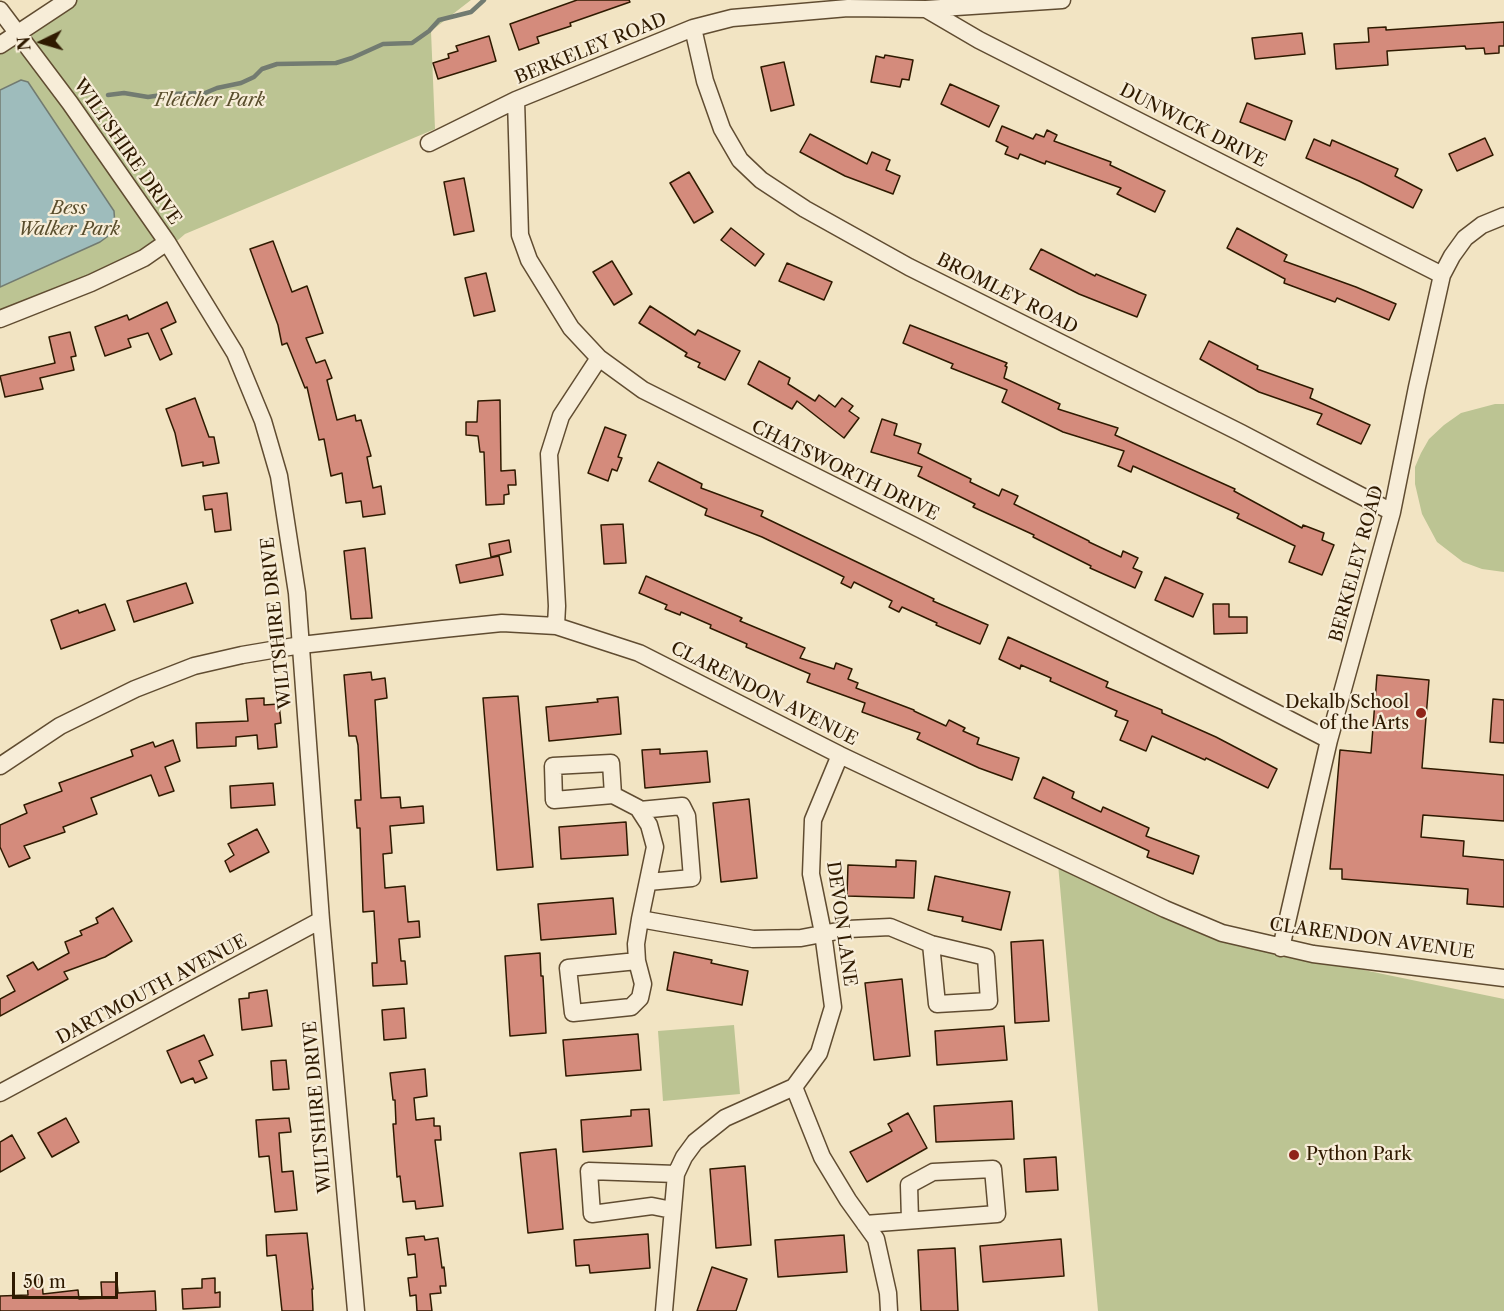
<!DOCTYPE html>
<html>
<head>
<meta charset="utf-8">
<style>
	body { margin:0 }
	#map { position:relative; width:1504px; height:1311px; overflow:hidden; background:#f2e4c3; font-family:"Libre Caslon Text",serif }
	canvas { display:block }
	.north { position:absolute; left:12px; top:12px; width:60px; height:60px; -webkit-text-stroke:4px #f7edd8; paint-order:stroke; rotate:265deg; font-size:16px; font-weight:700; line-height:24px; text-align:center; color:#2f1a00 }
	.north::after { content:''; display:block; margin:auto; width:21px; height:27px; background:#2f1a00; clip-path:polygon(50% 0,100% 100%,50% 72%,0 100%) }
	.scale { position:absolute; left:12px; top:1272px; width:106px; height:27px; box-sizing:border-box; border:3px solid #2f1a00; border-top:0; padding-left:8px; font-size:18px; line-height:21px; white-space:nowrap; color:#2f1a00; -webkit-text-stroke:4px #f7edd8; paint-order:stroke }
</style>
</head>
<body>
<div id="map">
<canvas width="1504" height="1311"></canvas>
<div class="north">N</div>
<div class="scale">50 m</div>
</div>
<script>
const g = document.querySelector('canvas').getContext('2d');
g.lineJoin = 'round';
function paint(path, color) { g.fillStyle = color; g.fill(path, 'evenodd'); }
const toPath = rows => new Path2D(rows.map(r => 'M' + r).join(''));
function trace(path, color, width, dash) { g.strokeStyle = color; g.lineWidth = width; g.lineCap = dash ? 'butt' : 'round'; g.setLineDash(dash || []); g.stroke(path); }
function drawText(font, color, halo, rows, align = 'center') {
  g.font = font + ' "Libre Caslon Text",serif'; g.lineWidth = 4.5; g.setLineDash([]); g.textBaseline = 'middle'; g.strokeStyle = halo; g.fillStyle = color; for (const [text, x, y, turn = 0] of rows) {
    g.save(); g.translate(x, y); g.rotate((+turn || 0) * Math.PI / 180); g.textAlign = isNaN(turn) ? turn : align; if (halo) g.strokeText(text, 0, 0); g.fillText(text, 0, 0); g.restore();
  }
}
paint(toPath([
	[77,0,471,0,431,31,435,129,185,234,170,247,0,323,0,52,28,37],
	[1495,404,1504,404,1504,572,1482,569,1463,562,1437,542,1422,514,1415,484,1415,467,1421,453,1429,439,1444,425,1461,413],
	[1058,864,1186,927,1257,948,1504,999,1504,1311,1098,1311],
	[734,1025,740,1094,663,1101,658,1031]
]), '#bcc493');
const water = toPath([
	[21,80,28,82,114,211,115,225,111,234,100,242,0,287,0,90,21,80]
]);
paint(water, '#9ebcbc');
trace(water, '#727b71', 1.5);
trace(toPath([
	[108,95,124,93,148,97,169,94,205,93,217,88,241,83,254,77,262,69,277,64,336,63,352,58,383,44,412,43,429,31,439,20,471,12,484,0]
]), '#727b71', 4.5);
const building = toPath([
	[577,0,629,0,630,2,570,23,571,26,537,37,539,43,519,50,510,24,577,0],
	[1504,22,1504,46,1499,46,1499,53,1485,54,1484,48,1466,49,1465,46,1387,51,1388,65,1336,69,1334,44,1369,42,1368,28,1386,27,1386,30,1504,22],
	[1302,33,1305,54,1255,59,1252,38,1302,33],
	[489,36,496,61,438,79,433,63,449,58,448,54,458,51,456,46,489,36],
	[885,55,913,60,909,80,902,79,900,87,871,82,876,56,884,58,885,55],
	[784,62,794,105,771,111,761,67,784,62],
	[950,84,999,106,989,127,941,104,950,84],
	[1247,103,1292,121,1285,140,1240,122,1247,103],
	[1002,126,1033,139,1036,134,1044,137,1047,130,1057,135,1054,141,1111,162,1110,165,1165,191,1155,212,1117,194,1121,188,1046,161,1045,164,1020,154,1018,159,1005,154,1008,147,996,141,1002,126],
	[810,134,867,164,872,152,890,160,886,170,900,176,893,194,845,176,800,152,810,134],
	[1485,138,1493,155,1457,171,1449,154,1485,138],
	[1314,139,1330,146,1332,140,1398,169,1395,176,1422,190,1413,208,1359,181,1306,158,1314,139],
	[689,172,713,212,694,223,670,183,689,172],
	[464,178,474,231,454,235,444,182,464,178],
	[731,228,764,254,755,266,721,240,731,228],
	[1237,228,1287,255,1284,261,1356,287,1396,304,1389,320,1337,298,1335,302,1284,283,1285,279,1227,248,1237,228],
	[273,241,292,292,307,286,323,333,306,338,316,363,325,360,332,378,327,380,337,420,355,415,356,421,361,420,371,456,367,457,373,488,381,486,385,514,363,517,361,501,346,503,342,473,331,476,324,439,319,440,307,387,305,388,287,343,282,345,278,325,250,249,273,241],
	[1041,249,1095,276,1096,274,1146,295,1137,317,1079,294,1030,269,1041,249],
	[612,261,632,294,614,305,593,272,612,261],
	[787,263,832,282,824,300,779,281,787,263],
	[486,273,495,311,474,316,465,278,486,273],
	[167,302,176,322,161,329,172,354,160,360,148,333,128,339,131,347,105,356,95,327,127,315,129,320,167,302],
	[650,306,695,335,698,330,740,351,725,380,698,367,700,363,685,356,687,353,639,323,650,306],
	[910,325,1007,363,1005,366,1007,367,1004,378,1060,404,1058,409,1118,428,1115,435,1235,489,1234,491,1302,528,1303,525,1324,533,1322,540,1334,545,1322,575,1289,562,1295,546,1237,518,1239,514,1133,466,1131,472,1118,466,1124,451,1063,432,1002,402,1007,390,951,368,953,364,903,343,910,325],
	[70,332,76,356,71,357,74,370,40,378,43,389,5,397,0,376,55,363,49,337,70,332],
	[1209,341,1258,366,1257,369,1313,389,1310,398,1370,425,1361,444,1317,424,1322,414,1259,392,1200,359,1209,341],
	[759,361,790,378,788,384,815,401,819,395,835,407,842,398,853,406,849,411,859,418,844,438,797,401,792,409,748,384,759,361],
	[195,398,209,437,214,437,219,463,203,466,203,462,182,466,175,433,166,409,195,398],
	[500,400,501,471,515,470,516,485,508,485,509,494,504,495,504,504,486,505,484,452,480,452,478,436,466,435,466,422,477,422,478,401,500,400],
	[882,419,897,424,894,435,921,444,918,453,971,479,970,482,999,496,1002,489,1018,496,1014,504,1089,541,1089,542,1121,557,1123,551,1138,558,1133,568,1142,572,1135,588,1090,568,1091,566,1033,537,1034,535,973,507,975,504,918,476,922,467,871,452,882,419],
	[605,427,626,435,618,457,622,458,617,471,612,469,608,481,588,473,605,427],
	[658,462,702,484,701,488,763,511,761,516,934,599,933,601,988,625,980,644,936,625,937,623,902,607,899,612,889,607,892,601,854,582,851,588,841,583,844,577,820,565,762,537,705,515,707,509,649,481,658,462],
	[227,493,231,530,215,532,212,509,205,510,203,496,227,493],
	[623,524,626,563,604,564,601,525,623,524],
	[509,540,511,552,491,557,489,544,509,540],
	[365,548,372,618,351,619,344,551,365,548],
	[499,556,503,575,460,583,456,565,499,556],
	[646,576,742,618,740,621,805,648,800,658,834,669,836,663,852,669,848,679,858,683,856,688,914,710,914,711,946,726,949,720,965,728,963,731,979,738,977,744,1019,758,1012,780,979,768,917,739,920,733,862,712,865,703,807,682,810,674,746,647,747,644,710,628,711,625,681,612,680,615,665,609,667,605,639,593,646,576],
	[1165,577,1203,594,1193,617,1155,600,1165,577],
	[186,583,193,603,134,622,127,601,186,583],
	[105,604,115,630,61,649,51,620,78,610,79,613,105,604],
	[1213,604,1229,604,1229,617,1247,617,1247,633,1214,634,1213,604],
	[1008,637,1108,682,1106,687,1162,710,1162,713,1216,737,1277,769,1268,788,1206,758,1205,760,1152,736,1146,751,1120,740,1128,721,1115,716,1117,711,1050,681,1051,678,1021,665,1020,669,999,659,1008,637],
	[371,672,372,680,385,678,387,698,375,700,381,798,400,797,401,808,423,806,424,823,390,826,392,853,383,854,385,888,405,886,408,922,419,921,420,937,399,939,401,961,405,961,407,984,373,986,372,963,377,963,374,911,363,912,360,828,357,828,355,800,361,800,358,745,356,736,349,736,344,675,371,672],
	[1377,675,1429,680,1422,768,1504,775,1504,821,1423,815,1421,837,1464,841,1463,856,1504,860,1504,907,1467,904,1468,889,1342,879,1342,869,1330,869,1340,750,1371,753,1377,675],
	[518,696,533,867,497,870,483,698,518,696],
	[618,697,621,734,549,741,546,707,598,702,597,699,618,697],
	[264,698,264,705,279,704,281,723,275,724,277,747,258,749,257,735,236,737,236,746,197,748,196,723,248,721,246,699,264,698],
	[1493,699,1504,700,1504,743,1490,742,1493,699],
	[173,740,180,761,165,767,174,791,159,796,151,775,91,798,97,814,63,827,65,832,24,846,30,858,9,867,0,847,0,825,27,813,24,805,62,791,59,783,133,756,131,750,153,742,155,747,173,740],
	[660,749,660,754,707,751,710,782,645,788,642,750,660,749],
	[1043,777,1074,792,1072,798,1101,812,1103,807,1149,828,1146,836,1199,856,1193,874,1147,857,1149,851,1034,798,1043,777],
	[273,783,275,805,231,808,230,786,273,783],
	[749,799,757,878,721,882,713,803,749,799],
	[626,822,628,855,561,859,559,827,626,822],
	[257,829,269,852,230,872,225,861,234,855,228,844,257,829],
	[896,860,916,861,914,898,847,896,848,865,896,867,896,860],
	[935,876,1010,892,1001,930,962,921,963,917,928,910,935,876],
	[613,898,616,934,541,940,538,904,613,898],
	[113,908,132,941,105,957,64,972,68,979,0,1016,0,999,15,991,7,976,33,962,38,970,69,953,65,942,82,935,80,931,98,923,96,918,113,908],
	[1043,940,1049,1021,1015,1023,1011,942,1043,940],
	[674,952,712,960,711,963,748,971,742,1005,667,990,674,952],
	[540,953,541,976,543,976,546,1033,510,1036,505,956,540,953],
	[902,979,910,1056,874,1060,865,983,902,979],
	[267,990,272,1026,242,1030,239,999,249,998,249,993,267,990],
	[404,1008,406,1038,384,1040,382,1010,404,1008],
	[1004,1026,1007,1060,937,1065,935,1031,1004,1026],
	[638,1034,641,1070,566,1076,563,1040,638,1034],
	[204,1035,213,1055,199,1061,207,1078,195,1083,193,1078,181,1083,167,1051,204,1035],
	[286,1060,289,1089,273,1090,271,1061,286,1060],
	[425,1069,427,1096,414,1098,416,1120,434,1118,434,1126,440,1126,441,1140,435,1140,443,1206,416,1209,415,1201,403,1202,400,1176,397,1177,393,1124,396,1124,395,1100,393,1100,390,1073,425,1069],
	[1012,1101,1014,1139,936,1142,934,1106,1012,1101],
	[649,1109,652,1146,583,1152,581,1120,631,1116,631,1110,649,1109],
	[908,1113,927,1148,867,1182,850,1152,892,1131,888,1124,908,1113],
	[66,1118,79,1142,52,1157,38,1133,66,1118],
	[289,1118,291,1132,279,1133,282,1172,293,1171,297,1210,275,1212,269,1156,259,1157,256,1120,289,1118],
	[12,1135,25,1158,0,1172,0,1142,12,1135],
	[556,1149,563,1229,528,1233,520,1153,556,1149],
	[1056,1157,1058,1190,1026,1192,1024,1159,1056,1157],
	[745,1166,751,1245,716,1248,710,1169,745,1166],
	[307,1233,313,1289,312,1289,313,1311,282,1311,276,1255,267,1256,266,1235,307,1233],
	[648,1234,650,1268,590,1273,589,1265,576,1266,574,1240,648,1234],
	[844,1235,847,1272,778,1277,775,1240,844,1235],
	[424,1236,425,1240,438,1238,442,1268,444,1267,446,1286,440,1286,441,1293,430,1294,432,1311,417,1311,416,1295,410,1296,408,1278,417,1277,415,1254,408,1255,406,1238,424,1236],
	[1061,1239,1064,1276,983,1282,980,1246,1061,1239],
	[955,1248,958,1311,921,1311,918,1250,955,1248],
	[712,1267,747,1279,736,1311,697,1311,712,1267],
	[215,1278,215,1293,220,1292,220,1307,183,1309,182,1289,202,1288,202,1279,215,1278],
	[42,1279,43,1294,78,1290,79,1299,102,1298,101,1282,117,1282,118,1293,155,1291,156,1311,0,1311,0,1296,28,1295,27,1280,42,1279]
]);
paint(building, '#d48b7c');
trace(building, '#2f1a00', 1.5);
const street = toPath([
	[926,9,979,40,1442,275],
	[0,10,70,103,167,242,235,353,263,421,279,476,297,593,321,920,356,1311],
	[693,28,705,81,722,129,740,160,761,180,805,209,909,267,1241,433,1392,512],
	[0,45,68,0],
	[516,100,520,235,529,260,571,328,599,358,643,390,922,530,1329,740],
	[429,143,516,100,693,28,732,18,848,8,926,9,1062,0],
	[0,319,91,283,144,258,167,242],
	[556,626,557,606,549,454,561,416,599,358],
	[0,766,60,726,135,689,194,666,242,655,301,645,443,629,502,623,556,626,639,653,840,755,1165,909,1222,933,1313,954,1504,978],
	[613,795,554,800,553,766,611,763,613,795,638,808,649,825,655,847,640,919,753,939,801,938,848,929,890,927,931,944,986,957,989,1001,937,1004,931,944],
	[640,810,682,806,687,816,692,878,648,882],
	[1281,948,1329,740,1392,512,1417,387,1442,275,1452,256,1465,238,1482,225,1504,216],
	[637,961,643,984,640,998,631,1007,573,1013,568,968,637,961,636,944,640,919],
	[794,1087,822,1157,848,1200,876,1239,888,1293,889,1311],
	[0,1093,321,920],
	[672,1210,652,1206,592,1214,589,1171,676,1174],
	[865,1224,997,1214,993,1169,933,1172,909,1185,910,1220],
	[664,1311,676,1174,684,1157,695,1142,725,1118,794,1087,819,1053,833,1007,823,933,811,874,813,820,840,755]
]);
trace(street, '#604c31', 19);
trace(street, '#f7edd8', 16);
for (const [x, y, r, color] of [
	[1421,713,6,"#8f2418"],
	[1294,1155,6,"#8f2418"]
]) { const dot = new Path2D(); dot.arc(x, y, r, 0, 2 * Math.PI); g.fillStyle = color; g.fill(dot); trace(dot, '#f7edd8', 2); }
drawText('18px', '#2f1a00', '#f7edd8', [
	["BERKELEY ROAD",591,49,-22],
	["DUNWICK DRIVE",1193,126,27],
	["WILTSHIRE DRIVE",127,152,55],
	["BROMLEY ROAD",1007,294,27],
	["CHATSWORTH DRIVE",845,471,26],
	["BERKELEY ROAD",1357,564,-75],
	["WILTSHIRE DRIVE",277,623,-96],
	["CLARENDON AVENUE",764,694,27],
	["DEVON LANE",841,924,82],
	["CLARENDON AVENUE",1372,939,8],
	["DARTMOUTH AVENUE",152,990,-28],
	["WILTSHIRE DRIVE",318,1107,-95]
]);
drawText('italic 18px', '#594d2c', '#f7edd8', [
	["Fletcher Park",210,101],
	["Bess",69,209],
	["Walker Park",69,230]
]);
drawText('18px', '#2f1a00', '#f7edd8', [
	["Dekalb School",1409,703],
	["of the Arts",1409,724],
	["Python Park",1306,1155,"left"]
], 'right');
</script>
</body>
</html>
